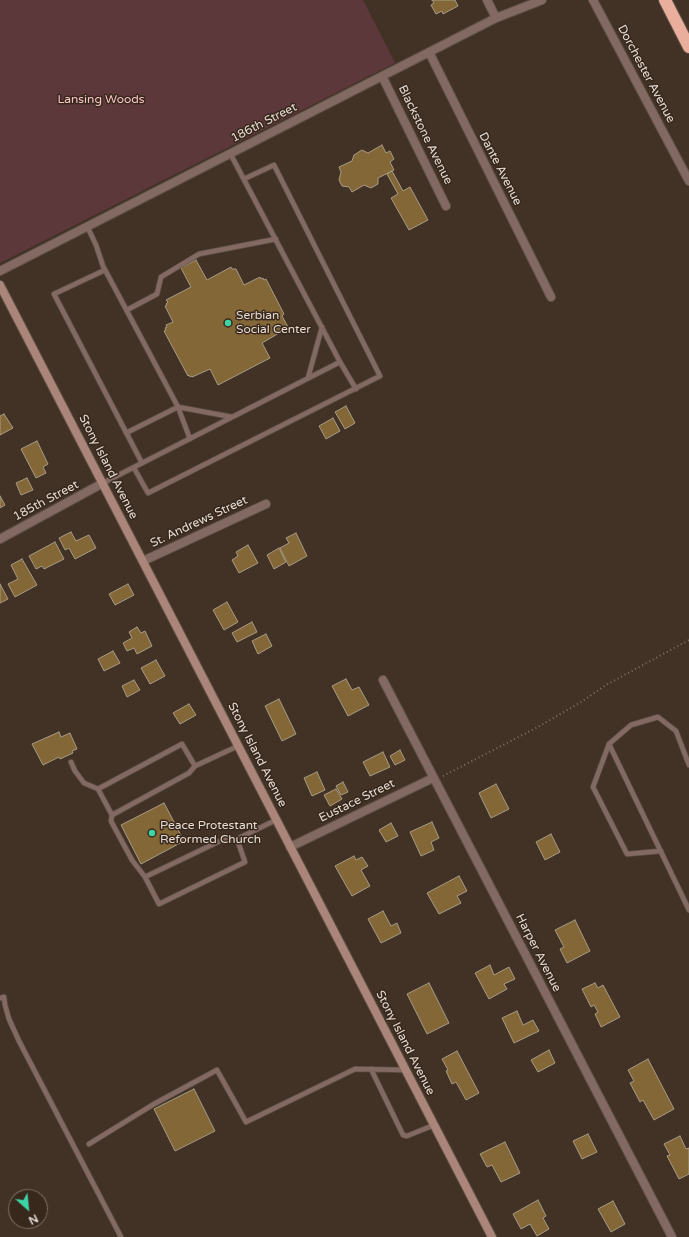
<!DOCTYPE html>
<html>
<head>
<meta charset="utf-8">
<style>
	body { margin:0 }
	#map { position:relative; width:689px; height:1237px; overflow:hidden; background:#423226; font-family:"Varela Round",sans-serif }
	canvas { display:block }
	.north { position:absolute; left:8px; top:1189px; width:40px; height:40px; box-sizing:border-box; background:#38281c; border:1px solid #7d7065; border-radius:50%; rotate:153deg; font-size:11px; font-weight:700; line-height:16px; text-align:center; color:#e5dbd3 }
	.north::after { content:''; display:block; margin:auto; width:14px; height:18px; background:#3cd4a4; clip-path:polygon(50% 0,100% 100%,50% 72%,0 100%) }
</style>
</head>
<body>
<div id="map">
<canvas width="689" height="1237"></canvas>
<div class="north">N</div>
</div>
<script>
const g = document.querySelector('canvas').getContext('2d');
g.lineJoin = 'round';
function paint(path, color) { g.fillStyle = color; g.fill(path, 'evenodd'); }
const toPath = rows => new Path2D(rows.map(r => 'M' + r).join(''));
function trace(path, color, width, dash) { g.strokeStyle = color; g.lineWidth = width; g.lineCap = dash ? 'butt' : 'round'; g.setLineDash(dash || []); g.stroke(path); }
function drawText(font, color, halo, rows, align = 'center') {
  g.font = font + ' "Varela Round",sans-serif'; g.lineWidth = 3; g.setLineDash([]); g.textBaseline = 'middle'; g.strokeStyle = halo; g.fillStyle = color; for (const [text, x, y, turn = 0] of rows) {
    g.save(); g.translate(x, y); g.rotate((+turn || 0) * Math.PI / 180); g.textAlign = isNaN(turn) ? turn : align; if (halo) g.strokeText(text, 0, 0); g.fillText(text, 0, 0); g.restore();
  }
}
paint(toPath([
	[0,0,363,0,395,63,0,263]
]), '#5c383b');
const building = toPath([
	[432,0,455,0,458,6,443,14,442,11,436,14,431,5,434,3,432,0],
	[382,145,386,153,390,151,394,159,390,162,394,170,378,178,378,184,371,188,364,185,352,192,349,187,342,186,339,180,341,172,339,167,352,161,354,155,362,150,368,153,382,145],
	[392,171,403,191,410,187,428,220,409,230,391,198,398,194,387,174,392,171],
	[196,260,207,280,231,267,232,269,236,269,244,285,260,277,261,279,263,278,264,280,266,279,284,314,282,316,288,327,286,328,286,329,262,343,270,358,218,385,210,369,192,377,192,376,190,377,189,375,188,376,164,331,166,330,165,328,167,327,166,325,173,322,165,306,167,305,166,304,168,302,166,300,191,287,181,268,196,260],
	[346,406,355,423,345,429,335,412,346,406],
	[4,414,13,428,0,435,0,416,4,414],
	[333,418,340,431,326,439,319,426,333,418],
	[37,441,48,464,43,467,46,473,36,478,21,449,37,441],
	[27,478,33,490,21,495,16,483,27,478],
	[0,496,5,505,0,508,0,496],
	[71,532,76,541,89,535,96,548,75,559,69,548,65,550,59,538,71,532],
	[296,533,307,556,289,566,280,548,289,543,286,538,296,533],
	[55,542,64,559,44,569,42,566,36,569,29,556,55,542],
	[248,545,258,563,239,573,232,560,238,556,236,552,248,545],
	[279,548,286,562,274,569,267,555,279,548],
	[22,559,37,585,15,597,8,584,18,579,11,565,22,559],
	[0,584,8,599,0,603,0,584],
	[128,584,134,595,115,605,109,594,128,584],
	[227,602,238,622,224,630,213,610,227,602],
	[252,622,257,632,237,642,232,633,252,622],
	[137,627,141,633,145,631,152,646,137,654,134,648,127,651,123,643,132,638,129,632,137,627],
	[266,634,272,646,258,654,252,641,266,634],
	[113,651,120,663,104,671,98,659,113,651],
	[156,660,165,676,150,684,141,668,156,660],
	[346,679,352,690,359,687,369,705,348,716,332,686,346,679],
	[134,680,140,690,127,697,122,686,134,680],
	[279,699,296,734,282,741,265,706,279,699],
	[189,704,196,715,180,724,173,713,189,704],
	[59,732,61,737,70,733,77,749,72,751,73,753,60,759,59,757,43,765,32,744,59,732],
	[400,750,405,760,395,765,390,756,400,750],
	[383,752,390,767,370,776,363,762,383,752],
	[317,772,325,790,312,796,304,778,317,772],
	[343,782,348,792,341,795,336,786,343,782],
	[496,784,509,809,491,818,479,793,496,784],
	[336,789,342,799,330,806,324,795,336,789],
	[164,803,184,841,141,864,121,825,164,803],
	[432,822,439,838,431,842,434,850,421,856,410,832,432,822],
	[391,823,398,836,386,842,379,830,391,823],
	[551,834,560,852,545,860,536,842,551,834],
	[354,856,356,860,362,857,368,866,361,870,370,886,352,896,335,866,354,856],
	[459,876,467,891,457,896,461,903,439,914,427,893,459,876],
	[383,911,391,926,397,923,401,933,381,943,368,919,383,911],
	[575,920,590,951,567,963,560,949,564,947,555,930,575,920],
	[490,965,494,975,509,967,515,979,504,984,507,989,489,999,475,973,490,965],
	[429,983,449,1023,427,1034,407,994,429,983],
	[595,983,598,988,603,985,620,1017,601,1027,595,1014,598,1012,594,1005,591,1007,582,989,595,983],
	[517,1011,523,1025,533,1020,539,1031,514,1043,502,1018,517,1011],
	[549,1050,555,1063,538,1072,531,1060,549,1050],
	[457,1051,479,1093,466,1100,456,1082,452,1084,446,1071,448,1070,442,1059,457,1051],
	[648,1059,674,1109,654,1120,643,1100,640,1102,630,1083,634,1081,628,1070,648,1059],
	[194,1089,215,1131,175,1151,154,1109,194,1089],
	[588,1134,597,1152,582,1159,573,1141,588,1134],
	[680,1136,686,1149,689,1148,689,1174,679,1179,667,1156,670,1155,664,1144,680,1136],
	[505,1142,520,1173,501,1182,492,1165,487,1167,480,1154,505,1142],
	[538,1200,546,1216,543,1218,549,1229,537,1236,530,1224,521,1229,513,1214,538,1200],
	[613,1201,625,1224,611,1232,598,1209,613,1201]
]);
paint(building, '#836736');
trace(building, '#a79b87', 1);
const lane = toPath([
	[230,153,340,362],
	[87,226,96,245,103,266,178,407,232,417],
	[105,270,54,294,142,463],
	[127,310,157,294,161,277,199,254,276,239],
	[308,378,322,327],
	[126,433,178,407,190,439],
	[134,468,148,493,380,376,274,165,244,179],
	[103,483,340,362,356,389],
	[609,744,689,910],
	[71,762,75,771,84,783,98,789],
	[195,766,182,744,98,789,112,815,111,821,132,860,145,877,159,904,245,862,237,839],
	[112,815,189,773,195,766,238,746],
	[661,851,627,854,593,787,609,744,631,725,658,717,676,731,689,765],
	[145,877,224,839,237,839,276,820],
	[0,998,4,997,5,1005,9,1019,19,1041,121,1237],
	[371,1069,403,1135,407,1136,434,1125],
	[89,1144,154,1104,217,1070,246,1122,355,1069,405,1070]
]);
const street = toPath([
	[487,0,496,18],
	[593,0,689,181],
	[429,52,551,297],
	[382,76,446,206],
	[0,271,496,18,542,0],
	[0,539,103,483],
	[143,561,266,504],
	[383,680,672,1237],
	[290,847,433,778]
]);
const secondary = toPath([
	[0,285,492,1237]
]);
const highway = toPath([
	[665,0,689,47]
]);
trace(lane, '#5f5045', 6);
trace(street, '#5f5045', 10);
trace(secondary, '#5f5045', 10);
trace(highway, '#5f5045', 14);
trace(toPath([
	[443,776,536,728,581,702,606,685,689,640]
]), '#7e7065', 2, [1, 3]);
trace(lane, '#826962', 4.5);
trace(street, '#826962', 8);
trace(secondary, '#ac857a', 8);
trace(highway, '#eaae9c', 12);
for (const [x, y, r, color] of [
	[228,323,4,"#3cd4a4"],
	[152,833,4,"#3cd4a4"]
]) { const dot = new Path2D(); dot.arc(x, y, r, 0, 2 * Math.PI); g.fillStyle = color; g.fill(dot); trace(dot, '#38281c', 1.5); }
drawText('12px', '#e5dbd3', '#38281c', [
	["Dorchester Avenue",646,74,62],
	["186th Street",264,123,-27],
	["Blackstone Avenue",425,135,64],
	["Dante Avenue",500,169,63],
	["Stony Island Avenue",108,467,63],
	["185th Street",46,501,-28],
	["St. Andrews Street",199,522,-25],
	["Stony Island Avenue",257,755,63],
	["Eustace Street",357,801,-26],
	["Harper Avenue",538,953,63],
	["Stony Island Avenue",405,1043,63]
]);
drawText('12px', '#fbc3c6', '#38281c', [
	["Lansing Woods",101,100]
]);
drawText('12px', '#e5dbd3', '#38281c', [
	["Serbian",236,316],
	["Social Center",236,330],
	["Peace Protestant",160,826],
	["Reformed Church",160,840]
], 'left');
</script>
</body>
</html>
